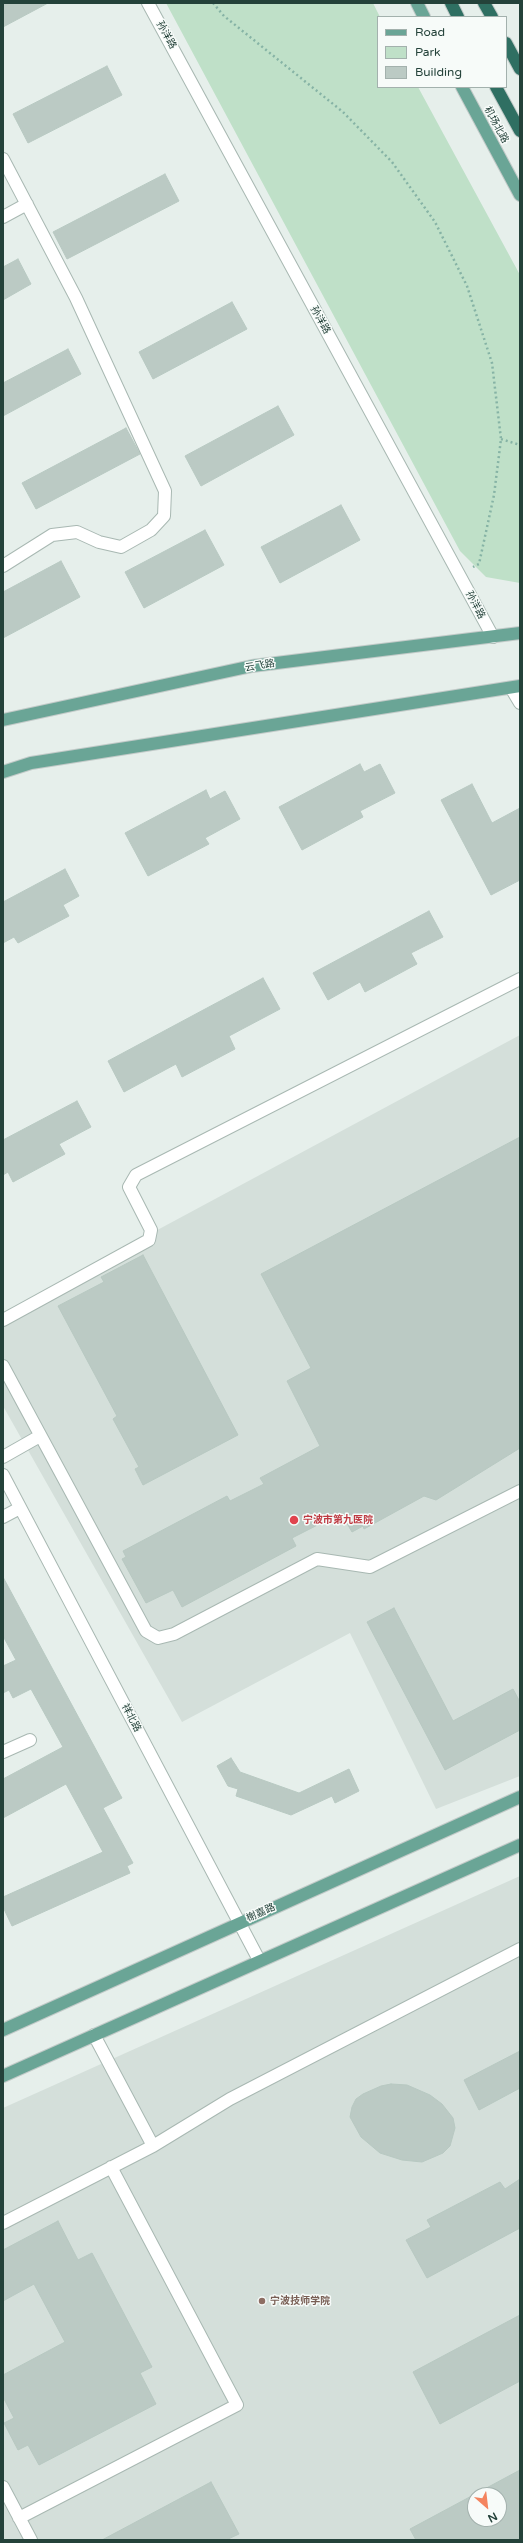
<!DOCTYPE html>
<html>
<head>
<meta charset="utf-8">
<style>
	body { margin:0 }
	#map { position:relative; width:523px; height:2543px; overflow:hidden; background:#e6efeb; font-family:"Varela Round",sans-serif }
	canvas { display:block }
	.frame { position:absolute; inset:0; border:4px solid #24423a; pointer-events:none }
	.legend { position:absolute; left:377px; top:16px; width:130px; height:72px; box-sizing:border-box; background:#f7fbf9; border:1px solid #a3b1ad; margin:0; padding:5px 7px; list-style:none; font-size:12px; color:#24423a }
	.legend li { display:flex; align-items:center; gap:8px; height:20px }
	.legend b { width:20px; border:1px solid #a3b1ad }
	.north { position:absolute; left:467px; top:2487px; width:40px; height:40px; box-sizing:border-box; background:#f7fbf9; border:1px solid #a3b1ad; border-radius:50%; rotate:152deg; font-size:11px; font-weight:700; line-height:16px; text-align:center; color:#24423a }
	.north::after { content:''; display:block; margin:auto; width:14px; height:18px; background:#f4845f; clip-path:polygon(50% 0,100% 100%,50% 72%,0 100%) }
</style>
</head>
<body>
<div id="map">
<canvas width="523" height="2543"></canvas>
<div class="frame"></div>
<ul class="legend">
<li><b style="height:5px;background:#6aa596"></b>Road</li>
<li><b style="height:11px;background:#bfe0c8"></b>Park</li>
<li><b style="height:11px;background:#bbcac4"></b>Building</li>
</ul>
<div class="north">N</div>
</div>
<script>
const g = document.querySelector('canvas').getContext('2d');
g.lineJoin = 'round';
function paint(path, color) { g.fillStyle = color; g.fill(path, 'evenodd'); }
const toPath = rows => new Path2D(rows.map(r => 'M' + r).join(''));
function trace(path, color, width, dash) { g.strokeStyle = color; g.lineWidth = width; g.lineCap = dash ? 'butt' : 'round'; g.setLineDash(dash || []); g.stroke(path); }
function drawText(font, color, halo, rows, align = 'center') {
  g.font = font + ' "Varela Round","Noto Sans SC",sans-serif'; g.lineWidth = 3; g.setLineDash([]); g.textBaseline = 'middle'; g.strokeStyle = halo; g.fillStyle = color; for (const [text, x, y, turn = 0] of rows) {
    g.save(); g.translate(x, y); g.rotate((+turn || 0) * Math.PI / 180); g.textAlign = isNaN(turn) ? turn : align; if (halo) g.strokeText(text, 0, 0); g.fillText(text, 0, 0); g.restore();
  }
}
paint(toPath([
	[520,1035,520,1776,436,1809,350,1633,182,1722,3,1406,3,1313],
	[520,1876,520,2540,3,2540,3,2108],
	[475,2495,499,2495,499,2519,475,2519]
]), '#d4dfda');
paint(toPath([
	[166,3,373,3,380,17,378,17,378,87,418,87,520,275,520,583,486,577,460,551]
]), '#bfe0c8');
const building = toPath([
	[3,3,48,3,3,27,3,3],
	[107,66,122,95,28,143,13,114,107,66],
	[165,174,179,201,67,259,53,232,165,174],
	[18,259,31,284,3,300,3,267,18,259],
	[232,302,247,329,153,379,139,352,232,302],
	[68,349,81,374,3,416,3,383,68,349],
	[278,406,294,435,201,486,185,456,278,406],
	[126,428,140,454,36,509,22,483,126,428],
	[341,505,360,540,280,583,261,547,341,505],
	[205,530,224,565,144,608,125,572,205,530],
	[61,561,80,597,3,638,3,592,61,561],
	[360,764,364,772,380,764,395,793,360,811,363,817,302,850,279,807,360,764],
	[472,784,492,823,520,808,520,880,491,895,441,800,472,784],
	[206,790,210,799,225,791,240,819,205,838,209,844,148,876,125,833,206,790],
	[65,869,79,896,63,905,69,916,18,943,14,937,3,943,3,902,65,869],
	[429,911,443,937,411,953,417,964,365,992,360,982,328,1000,313,973,429,911],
	[263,978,280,1009,229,1036,235,1049,182,1077,176,1064,124,1092,108,1061,263,978],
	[77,1101,91,1127,59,1144,65,1154,13,1182,8,1172,3,1175,3,1140,77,1101],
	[520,1137,520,1448,436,1500,424,1496,364,1529,363,1526,352,1532,341,1513,292,1538,296,1546,182,1607,173,1590,146,1603,122,1559,126,1557,123,1551,227,1496,230,1501,264,1484,260,1478,320,1446,287,1381,311,1368,261,1274,520,1137],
	[143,1255,238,1435,143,1485,135,1469,139,1467,113,1419,117,1416,58,1306,104,1282,101,1277,143,1255],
	[3,1577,122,1798,103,1808,133,1863,127,1866,130,1873,12,1926,3,1907,3,1897,103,1852,66,1784,3,1818,3,1779,63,1747,31,1689,13,1698,9,1690,3,1693,3,1666,16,1660,3,1636,3,1577],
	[394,1608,453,1721,513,1689,520,1702,520,1730,445,1770,367,1622,394,1608],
	[231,1758,240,1772,299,1793,349,1769,359,1791,335,1803,332,1796,291,1815,236,1796,238,1789,228,1786,217,1766,231,1758],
	[520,2051,520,2088,479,2110,464,2080,520,2051],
	[391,2084,407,2085,430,2095,442,2104,453,2118,455,2128,450,2146,443,2153,422,2162,402,2160,380,2153,361,2137,350,2117,352,2107,356,2099,363,2094,381,2086,391,2084],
	[520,2179,520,2228,427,2278,406,2240,431,2227,427,2220,500,2182,505,2189,520,2179],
	[58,2221,78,2260,92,2253,152,2367,140,2373,156,2404,39,2465,28,2445,18,2450,4,2423,14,2418,3,2397,3,2375,65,2342,34,2284,3,2301,3,2250,58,2221],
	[520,2315,520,2381,440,2424,413,2372,520,2315],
	[520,2470,520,2540,416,2540,410,2529,520,2470],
	[475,2495,499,2495,499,2519,475,2519,475,2495],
	[211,2482,239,2534,226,2540,102,2540,211,2482]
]);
paint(building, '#bbcac4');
trace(building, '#b8c9c2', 1);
const minor = toPath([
	[148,3,493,637],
	[3,159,76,298,165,491,164,516,151,530,121,547,99,542,77,532,52,535,3,566],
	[3,217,27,204],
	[511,688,520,703],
	[3,1320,149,1240,151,1230,129,1187,136,1175,520,979],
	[3,1366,146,1631,158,1638,174,1634,317,1559,370,1567,520,1491],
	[3,1457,40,1436],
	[3,1475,259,1960],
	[3,1517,20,1508],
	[3,1752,30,1740],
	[94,2035,153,2146],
	[3,2223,153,2146,230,2099,520,1949],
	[3,2487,31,2540],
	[19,2518,237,2405,111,2167]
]);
const major = toPath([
	[417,3,424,17],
	[462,87,520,195],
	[3,720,252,666,520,633],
	[3,772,31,763,520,686],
	[3,2030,520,1797],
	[3,2076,520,1845]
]);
const highway = toPath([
	[451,3,458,17],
	[484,3,492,17],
	[506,43,520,69],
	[496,87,520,131]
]);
trace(minor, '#a8b8b2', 14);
trace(major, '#c2cac8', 14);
trace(highway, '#c2cac8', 14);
trace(toPath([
	[213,3,224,16,343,112,392,162,435,222,467,286,492,363,501,439,494,495,479,564,473,567],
	[501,439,520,445]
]), '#86b3a5', 2.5, [2, 3]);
trace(minor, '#fff', 12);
trace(major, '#6aa596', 12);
trace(highway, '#2f6f62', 12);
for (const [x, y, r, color] of [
	[294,1520,5,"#e0444e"],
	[262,2301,4,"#8d6e63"]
]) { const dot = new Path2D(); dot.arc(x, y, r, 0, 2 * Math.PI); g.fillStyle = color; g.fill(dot); trace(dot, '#f7fbf9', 1.5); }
drawText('10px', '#24423a', '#f7fbf9', [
	["孙洋路",166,35,61],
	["机场北路",496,125,62],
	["孙洋路",320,320,61],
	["孙洋路",475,605,62],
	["云飞路",260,666,-9],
	["祥北路",131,1718,62],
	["榭嘉路",261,1913,-24]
]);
drawText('bold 10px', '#be3a42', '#f7fbf9', [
	["宁波市第九医院",303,1520]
], 'left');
drawText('bold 10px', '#785e54', '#f7fbf9', [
	["宁波技师学院",270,2301]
], 'left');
</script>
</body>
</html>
